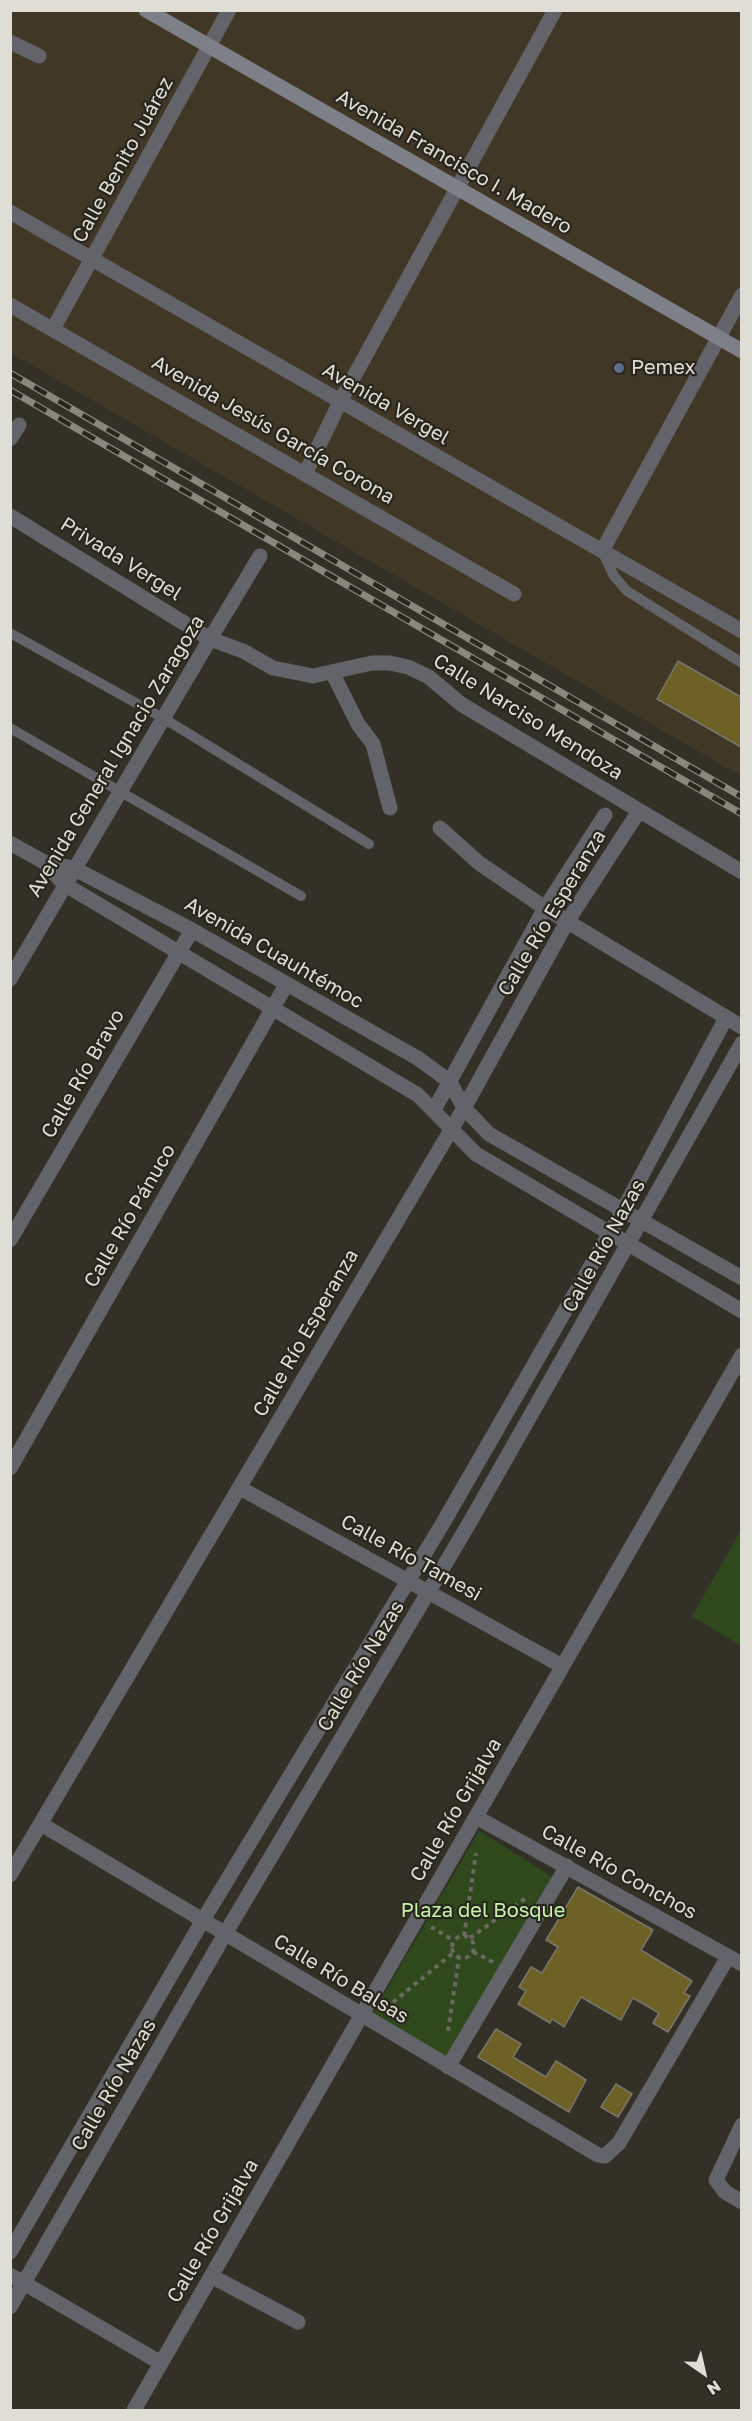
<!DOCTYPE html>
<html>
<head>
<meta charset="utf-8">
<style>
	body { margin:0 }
	#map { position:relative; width:752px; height:2421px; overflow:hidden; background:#333127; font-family:"Golos Text",sans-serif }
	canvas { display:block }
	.frame { position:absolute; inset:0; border:12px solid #deddd6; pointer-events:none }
	.north { position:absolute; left:674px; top:2343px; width:60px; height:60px; -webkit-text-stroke:4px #29271d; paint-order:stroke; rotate:146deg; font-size:16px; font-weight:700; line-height:24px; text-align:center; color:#deddd6 }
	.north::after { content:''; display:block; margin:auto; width:21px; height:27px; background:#deddd6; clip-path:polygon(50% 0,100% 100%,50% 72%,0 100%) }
</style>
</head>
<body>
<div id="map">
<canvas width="752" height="2421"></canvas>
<div class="frame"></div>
<div class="north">N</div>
</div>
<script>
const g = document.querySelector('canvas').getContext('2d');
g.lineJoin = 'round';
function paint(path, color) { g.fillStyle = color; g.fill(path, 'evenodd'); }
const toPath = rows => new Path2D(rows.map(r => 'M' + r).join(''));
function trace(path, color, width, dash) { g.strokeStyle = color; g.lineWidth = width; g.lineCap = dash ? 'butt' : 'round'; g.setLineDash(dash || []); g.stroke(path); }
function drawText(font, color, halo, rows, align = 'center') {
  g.font = font + ' "Golos Text",sans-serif'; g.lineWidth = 4.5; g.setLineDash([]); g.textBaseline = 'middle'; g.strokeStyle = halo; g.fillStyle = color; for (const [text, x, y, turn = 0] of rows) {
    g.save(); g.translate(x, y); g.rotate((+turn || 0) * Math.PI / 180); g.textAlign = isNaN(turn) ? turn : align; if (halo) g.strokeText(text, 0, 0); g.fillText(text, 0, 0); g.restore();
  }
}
paint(toPath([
	[11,11,741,11,741,776,11,353]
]), '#403727');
paint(toPath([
	[741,1530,741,1646,692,1616],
	[479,1831,554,1878,443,2064,369,2020]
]), '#2f491d');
const building = toPath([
	[678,661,741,697,741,747,657,699,678,661],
	[578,1887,653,1930,641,1950,692,1981,684,1993,690,1996,668,2032,653,2023,659,2013,633,1998,621,2020,581,1997,564,2027,552,2019,550,2023,518,2004,526,1991,519,1987,531,1967,542,1973,558,1947,546,1940,578,1887],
	[496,2029,521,2044,513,2057,546,2077,556,2061,586,2080,569,2112,478,2057,496,2029],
	[616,2084,632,2094,618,2117,601,2107,616,2084]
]);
paint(building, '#6d6126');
trace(building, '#78766a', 1.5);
trace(toPath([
	[431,1927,453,1940],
	'452 1947a11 11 0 1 1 22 0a11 11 0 1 1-22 0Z',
	[464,1936,476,1853],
	[470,1938,529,1896],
	[473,1952,493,1962],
	[386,2008,453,1953],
	[448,2031,459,1958]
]), '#6a685f', 4, [4.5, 4.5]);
trace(toPath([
	[602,551,614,576,627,591,742,663],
	[10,633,163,718,369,844],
	[10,728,301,896]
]), '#636469', 10);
trace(toPath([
	[10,42,39,56],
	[10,212,742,631],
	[10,305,514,594],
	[53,329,229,10],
	[10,439,19,425],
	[306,472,340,402,555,10],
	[10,516,210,639,260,556],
	[602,551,742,295],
	[332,672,358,724,373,744,390,808],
	[440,828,479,863,545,908,742,1027],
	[10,843,44,862,73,868,192,930,419,1059,450,1082,464,1108,489,1134,742,1278],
	[44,862,64,884,418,1095,476,1154,742,1311],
	[434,1110,545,908,605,815],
	[10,1240,192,930],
	[10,1468,286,985],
	[240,1488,562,1666],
	[476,1817,742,1964],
	[41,1824,598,2155,605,2156,619,2143,728,1957],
	[10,1875,464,1108,567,922,639,811],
	[448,2067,567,1866],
	[742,2125,716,2180,725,2192,742,2202],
	[10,2252,203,1920,443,1523,623,1210,726,1018],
	[10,2275,161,2363],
	[211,2276,298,2322],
	[10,2307,225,1934,470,1522,742,1043],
	[134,2410,742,1355]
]), '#636469', 15);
trace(toPath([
	[10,979,210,639,243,651,273,668,313,676,372,663,390,663,408,667,429,677,461,704,742,872]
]), '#636469', 15);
trace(toPath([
	[146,10,742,351]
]), '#7e8088', 15);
const rail = toPath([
	[10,373,742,797],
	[10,390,742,814]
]);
trace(rail, '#89887f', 7);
trace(rail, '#29271d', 4.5, [14]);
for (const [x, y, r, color] of [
	[619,368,6,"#5c6f8a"]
]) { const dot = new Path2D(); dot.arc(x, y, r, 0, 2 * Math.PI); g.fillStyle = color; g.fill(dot); trace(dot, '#29271d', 2); }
drawText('20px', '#deddd6', '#29271d', [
	["Calle Benito Juárez",123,160,-61],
	["Avenida Francisco I. Madero",454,162,30],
	["Avenida Vergel",386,404,30],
	["Avenida Jesús García Corona",273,430,30],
	["Privada Vergel",121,559,32],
	["Calle Narciso Mendoza",528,717,32],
	["Avenida General Ignacio Zaragoza",116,756,-59],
	["Calle Río Esperanza",552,913,-59],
	["Avenida Cuauhtémoc",274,953,30],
	["Calle Río Bravo",83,1074,-60],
	["Calle Río Pánuco",130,1216,-60],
	["Calle Río Nazas",604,1246,-61],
	["Calle Río Esperanza",306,1333,-60],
	["Calle Río Tamesi",411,1558,29],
	["Calle Río Nazas",361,1666,-59],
	["Calle Río Grijalva",456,1810,-60],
	["Calle Río Conchos",619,1872,29],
	["Calle Río Balsas",341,1979,31],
	["Calle Río Nazas",114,2085,-60],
	["Calle Río Grijalva",213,2231,-60]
]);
drawText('20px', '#deddd6', '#29271d', [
	["Pemex",631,368]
], 'left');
drawText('20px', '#c5f4a8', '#29271d', [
	["Plaza del Bosque",483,1911]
]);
</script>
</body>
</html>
